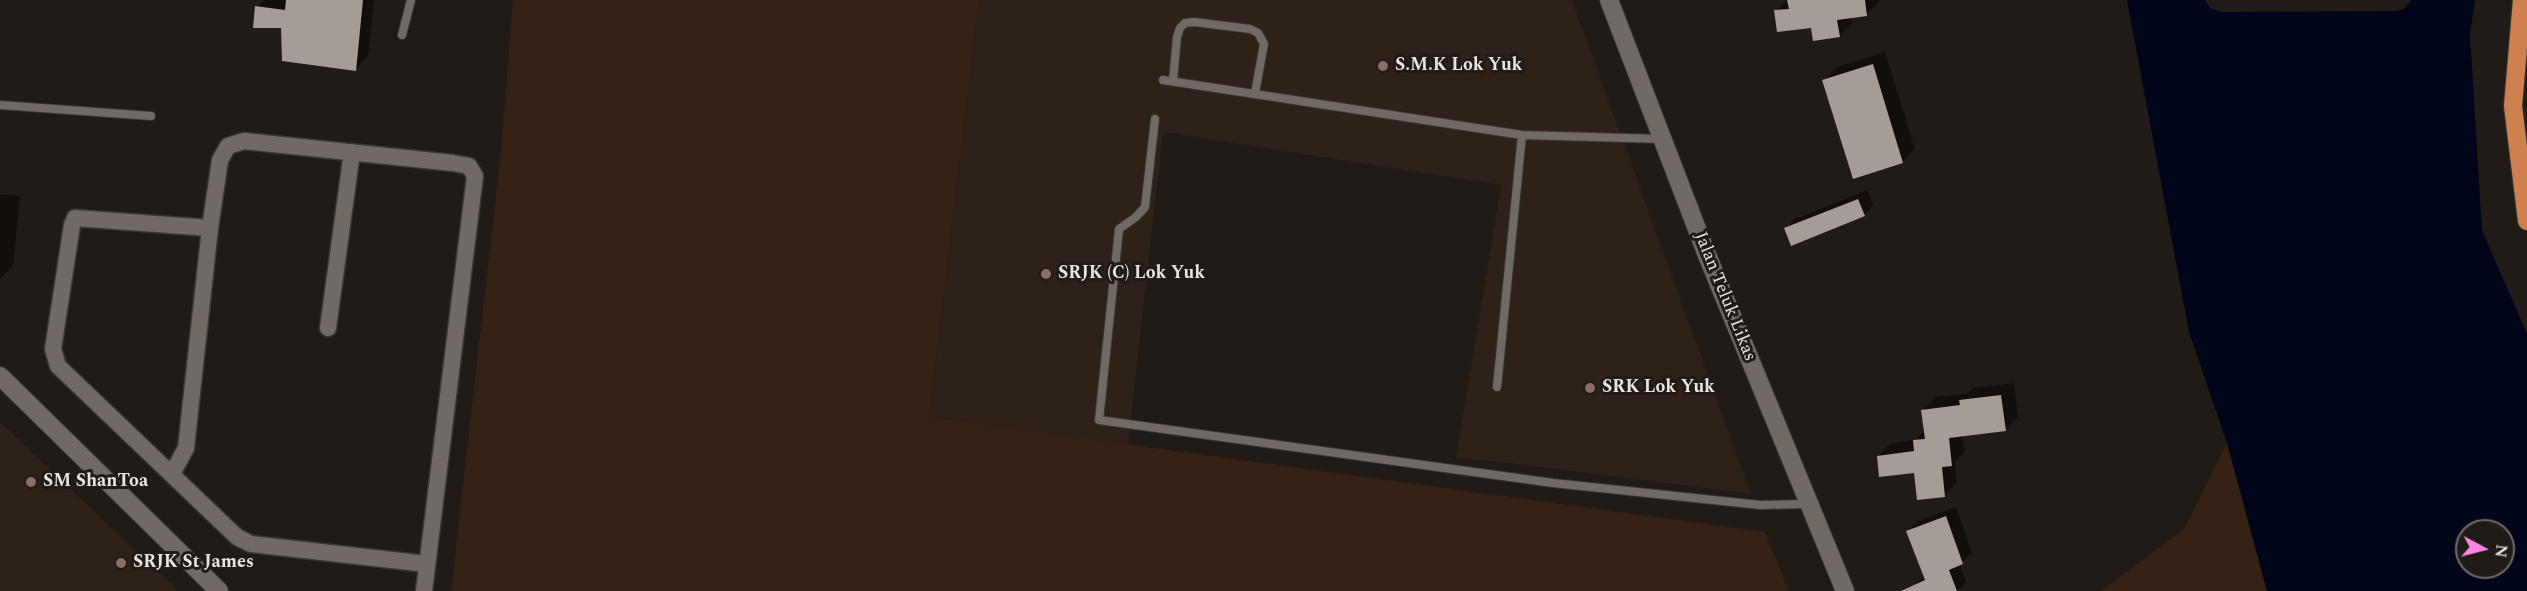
<!DOCTYPE html>
<html>
<head>
<meta charset="utf-8">
<style>
	body { margin:0 }
	#map { position:relative; width:2527px; height:591px; overflow:hidden; background:#211b17; font-family:Spectral,serif }
	canvas { display:block }
	.north { position:absolute; left:2455px; top:519px; width:60px; height:60px; box-sizing:border-box; background:#211b17; border:2px solid #716b68; border-radius:50%; rotate:97deg; font-size:16px; font-weight:700; line-height:24px; text-align:center; color:#e9e4e1 }
	.north::after { content:''; display:block; margin:auto; width:21px; height:27px; background:#fc86e4; clip-path:polygon(50% 0,100% 100%,50% 72%,0 100%) }
</style>
</head>
<body>
<div id="map">
<canvas width="2527" height="591"></canvas>
<div class="north">N</div>
</div>
<script>
const g = document.querySelector('canvas').getContext('2d');
g.lineJoin = 'round';
function paint(path, color) { g.fillStyle = color; g.fill(path, 'evenodd'); }
const toPath = rows => new Path2D(rows.map(r => 'M' + r).join(''));
function trace(path, color, width, dash) { g.strokeStyle = color; g.lineWidth = width; g.lineCap = dash ? 'butt' : 'round'; g.setLineDash(dash || []); g.stroke(path); }
function drawText(font, color, halo, rows, align = 'center') {
  g.font = font + ' Spectral,serif'; g.lineWidth = 6; g.setLineDash([]); g.textBaseline = 'middle'; g.strokeStyle = halo; g.fillStyle = color; for (const [text, x, y, turn = 0] of rows) {
    g.save(); g.translate(x, y); g.rotate((+turn || 0) * Math.PI / 180); g.textAlign = isNaN(turn) ? turn : align; if (halo) g.strokeText(text, 0, 0); g.fillText(text, 0, 0); g.restore();
  }
}
paint(toPath([
	[979,0,1572,0,1751,494,1511,463,1456,458,1501,185,1163,132,1128,445,929,417],
	[0,422,120,536,179,591,0,591]
]), '#2d2119');
paint(toPath([
	[513,0,979,0,929,417,1765,532,1789,591,451,591,501,151],
	[2227,443,2267,591,2101,591,2185,528]
]), '#352215');
paint(toPath([
	[2127,0,2205,0,2210,8,2222,12,2396,11,2404,9,2411,0,2475,0,2470,34,2482,230,2527,334,2527,591,2267,591,2227,443,2189,332],
	[2467,531,2503,531,2503,567,2467,567]
]), '#00051a');
paint(toPath([
	[264,0,374,0,368,56,356,69,283,26,257,7],
	[1787,0,1879,0,1879,2,1866,15,1851,17,1852,23,1839,36,1776,11],
	[1885,52,1915,149,1902,162,1824,80,1837,67],
	[1868,190,1873,205,1864,215,1786,229,1795,219],
	[0,194,20,196,13,266,0,279],
	[2014,383,2018,417,2005,430,1962,435,1965,452,1955,461,1957,483,1944,495,1915,471,1879,456,1891,443,1915,440,1925,430,1923,410,1936,397,1967,394,1973,388],
	[1956,507,1972,553,1960,564,1966,582,1957,591,1915,591,1913,586,1925,575,1908,531,1918,521]
]), '#0007');
paint(toPath([
	[286,0,363,0,356,71,282,61,281,28,253,28,255,6,285,10],
	[1787,0,1865,0,1867,16,1837,20,1840,37,1813,41,1811,28,1777,32,1774,10,1789,9],
	[1873,64,1903,163,1853,179,1822,80],
	[1858,199,1865,216,1791,246,1784,228],
	[2001,395,2006,431,1949,438,1952,466,1942,467,1945,497,1917,500,1914,473,1879,477,1877,456,1914,451,1913,440,1925,439,1921,410,1960,405,1959,400],
	[1946,516,1963,564,1949,570,1957,591,1901,591,1925,580,1906,531]
]), '#a59b97');
const lane = toPath([
	[402,35,411,0],
	[1163,80,1522,135],
	[1173,81,1177,37,1180,28,1185,23,1194,22,1250,29,1258,33,1264,44,1255,93],
	[0,105,151,116],
	[1155,119,1145,207,1136,217,1119,229,1099,420,1553,483,1760,505,1808,504],
	[1497,387,1522,135,1662,139]
]);
const street = toPath([
	[210,228,75,218,72,225,53,349,58,366,237,537,251,544,427,564],
	[328,328,352,152],
	[172,474,186,448,210,228,220,160,228,146,244,141,453,163,469,166,475,176,424,591]
]);
const secondary = toPath([
	[1609,0,1707,255,1845,591],
	[0,376,219,591]
]);
const highway = toPath([
	[2522,0,2513,106,2527,221]
]);
trace(lane, '#3c3734', 10);
trace(street, '#3c3734', 19);
trace(secondary, '#3c3734', 20);
trace(highway, '#3c3734', 20);
trace(lane, '#716964', 8);
trace(street, '#716964', 16);
trace(secondary, '#716964', 18);
trace(highway, '#ce804f', 18);
for (const [x, y, r, color] of [
	[1383,66,6,"#8d6e63"],
	[1046,274,6,"#8d6e63"],
	[1590,388,6,"#8d6e63"],
	[31,482,6,"#8d6e63"],
	[121,563,6,"#8d6e63"]
]) { const dot = new Path2D(); dot.arc(x, y, r, 0, 2 * Math.PI); g.fillStyle = color; g.fill(dot); trace(dot, '#211b17', 2); }
drawText('bold 18px', '#e9e4e1', '#211b17', [
	["S.M.K Lok Yuk",1395,66],
	["SRJK (C) Lok Yuk",1058,274],
	["SRK Lok Yuk",1602,388],
	["SM ShanToa",43,482],
	["SRJK St James",133,563]
], 'left');
drawText('18px', '#e9e4e1', '#211b17', [
	["Jalan Teluk Likas",1724,297,68]
]);
</script>
</body>
</html>
